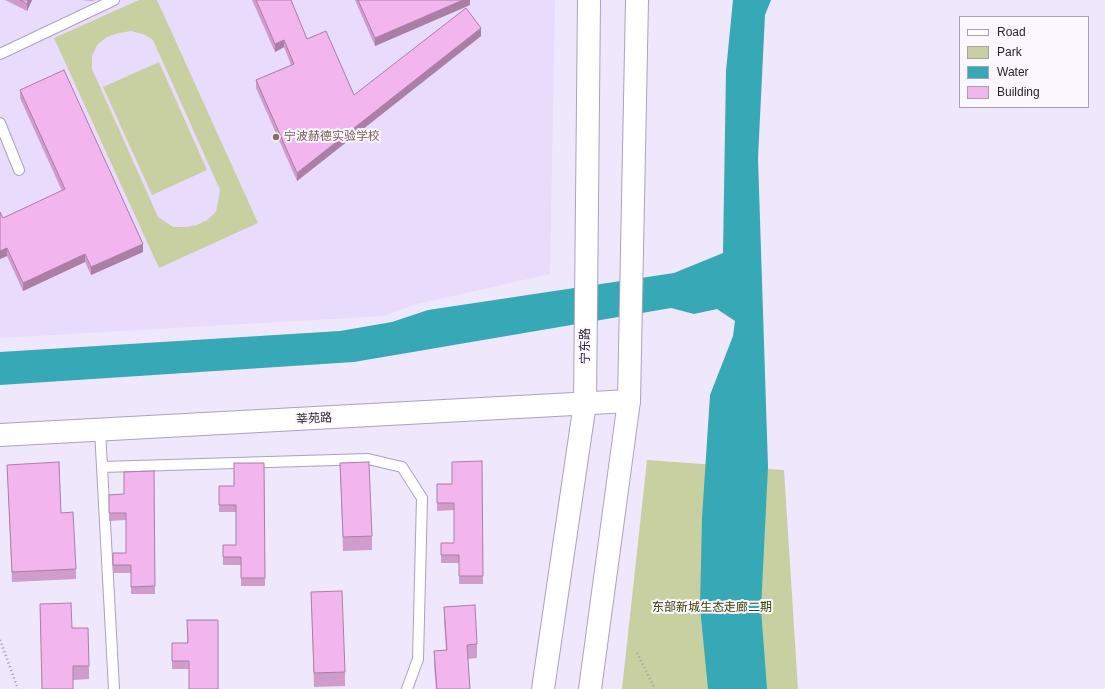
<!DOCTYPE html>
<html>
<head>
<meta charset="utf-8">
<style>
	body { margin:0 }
	#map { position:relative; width:1105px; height:689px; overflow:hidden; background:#efe7fb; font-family:Helvetica,sans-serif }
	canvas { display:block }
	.legend { position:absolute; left:959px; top:16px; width:130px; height:92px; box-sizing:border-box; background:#faf7fe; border:1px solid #a7a3ac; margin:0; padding:5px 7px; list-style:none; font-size:12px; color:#2a2431 }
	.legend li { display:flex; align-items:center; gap:8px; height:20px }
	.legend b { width:20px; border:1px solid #a7a3ac }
</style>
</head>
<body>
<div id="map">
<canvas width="1105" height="689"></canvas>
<ul class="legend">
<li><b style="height:5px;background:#fff"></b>Road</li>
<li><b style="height:11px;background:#c8d0a2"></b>Park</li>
<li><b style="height:11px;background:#37a8b5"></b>Water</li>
<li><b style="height:11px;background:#f2b5ed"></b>Building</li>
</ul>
</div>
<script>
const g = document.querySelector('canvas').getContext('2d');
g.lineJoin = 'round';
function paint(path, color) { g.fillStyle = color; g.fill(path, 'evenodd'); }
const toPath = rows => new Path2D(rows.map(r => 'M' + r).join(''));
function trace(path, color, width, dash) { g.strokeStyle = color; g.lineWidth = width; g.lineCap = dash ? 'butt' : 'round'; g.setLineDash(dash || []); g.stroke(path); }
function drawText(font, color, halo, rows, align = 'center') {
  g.font = font + ' Helvetica,"Noto Sans SC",sans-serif'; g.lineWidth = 4; g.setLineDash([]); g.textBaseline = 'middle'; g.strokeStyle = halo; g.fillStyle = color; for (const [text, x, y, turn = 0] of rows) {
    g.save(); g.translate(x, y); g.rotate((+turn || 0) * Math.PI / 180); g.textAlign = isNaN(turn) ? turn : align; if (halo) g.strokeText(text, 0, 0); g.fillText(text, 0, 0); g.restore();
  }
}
paint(toPath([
	[0,0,555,0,550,274,417,304,383,316,0,338]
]), '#e9dbfc');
paint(toPath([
	[139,0,157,0,258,223,159,268,54,38],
	[131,31,143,34,153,40,220,190,216,212,207,220,197,225,187,227,173,227,158,217,92,69,92,56,97,45,107,37,119,33],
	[159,62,207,170,152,195,103,87],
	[647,460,784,470,798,689,622,689]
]), '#c8d0a2');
paint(toPath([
	[733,0,771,0,765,15,758,158,768,467,761,609,767,689,708,689,700,607,702,518,710,395,733,336,735,321,717,309,694,314,671,308,354,362,0,385,0,352,340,331,392,322,428,310,674,273,723,253,726,71]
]), '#37a8b5');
const service = toPath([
	[0,54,114,0],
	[0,123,19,170],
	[100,430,114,689],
	[102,467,368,459,402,467,422,498,418,659,407,689]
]);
const tertiary = toPath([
	[0,435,629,401]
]);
const primary = toPath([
	[543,689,585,403,589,0],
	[590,689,629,401,637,0]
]);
trace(service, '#ada0c0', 12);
trace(tertiary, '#ada0c0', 24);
trace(primary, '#ada0c0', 24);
trace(toPath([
	[0,640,18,689],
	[637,653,655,689]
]), '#a19aab', 2.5, [1, 3]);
trace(service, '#fff', 10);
trace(tertiary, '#fff', 22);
trace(primary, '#fff', 22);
paint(toPath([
	[5,0,32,0,27,11],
	[82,0,95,0,92,1],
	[252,0,291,0,307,39,354,95,481,36,297,181,256,88,256,80,291,65,284,47,275,52],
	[355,0,470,0,470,5,375,46],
	[20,90,143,252,91,275,85,262,23,291,7,256,0,259,0,212,3,218,62,191,20,98],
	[482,461,483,584,459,584,459,563,441,563,441,543,454,543,454,510,437,511,437,484,452,484],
	[264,463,265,586,241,586,241,565,223,565,223,545,236,545,236,512,219,512,219,486,234,486],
	[340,463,372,536,372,550,343,551],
	[7,465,61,513,76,569,76,579,12,582],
	[154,471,155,594,131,594,131,573,113,573,113,553,126,553,126,520,109,521,109,495,124,494],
	[311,592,345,672,345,686,314,687],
	[40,604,72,628,89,666,89,679,73,680,73,689,42,689],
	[444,607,477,644,477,658,468,659,470,689,436,689,434,665,434,651,446,650,444,621],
	[187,620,189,669,172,669,172,643,187,643]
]), '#d09ccc');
paint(toPath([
	[28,0,32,0,27,11,27,4],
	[463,0,470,0,470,5,375,46,375,38],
	[481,28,481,36,297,181,297,173],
	[284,40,284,47,275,52,275,44],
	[143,244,143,252,91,275,91,267],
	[7,248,7,256,0,259,0,251],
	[85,254,85,262,23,291,23,283]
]), '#a97fa6');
const building = toPath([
	[20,0,28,0,27,4,20,0],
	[256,0,291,0,307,39,326,31,354,95,466,8,481,28,297,173,256,80,294,64,284,40,275,44,256,0],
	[358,0,463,0,375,38,358,0],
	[64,70,143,244,91,267,85,254,23,283,7,248,0,251,0,212,3,218,65,189,20,90,64,70],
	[482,461,483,576,459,576,459,555,441,555,441,543,454,543,454,503,437,503,437,484,452,484,452,462,482,461],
	[59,462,61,513,73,512,76,569,12,572,7,465,59,462],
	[369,462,372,536,343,537,340,463,369,462],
	[234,463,264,463,265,578,241,578,241,557,223,557,223,545,236,545,236,505,219,505,219,486,234,486,234,463],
	[154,471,155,586,131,587,131,565,113,565,113,553,126,553,126,513,109,513,109,495,124,494,124,472,154,471],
	[342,591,345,672,314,673,311,592,342,591],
	[71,603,72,628,88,628,89,666,73,666,73,689,42,689,40,604,71,603],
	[475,605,477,644,467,645,470,689,437,689,434,651,447,650,444,607,475,605],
	[187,620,218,620,218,689,189,689,189,661,172,661,172,643,188,643,187,620]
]);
paint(building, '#f2b5ed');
trace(building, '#a97fa6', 1);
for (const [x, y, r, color] of [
	[276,137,4,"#8d6e63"]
]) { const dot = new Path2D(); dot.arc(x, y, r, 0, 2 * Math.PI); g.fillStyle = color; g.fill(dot); trace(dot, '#faf7fe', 1.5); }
drawText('12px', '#785e54', '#faf7fe', [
	["宁波赫德实验学校",284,137]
], 'left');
drawText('12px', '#2a2431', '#faf7fe', [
	["宁东路",586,346,-90],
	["莘苑路",314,419,-3]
]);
drawText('12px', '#393f02', '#faf7fe', [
	["东部新城生态走廊二期",712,608]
]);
</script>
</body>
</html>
